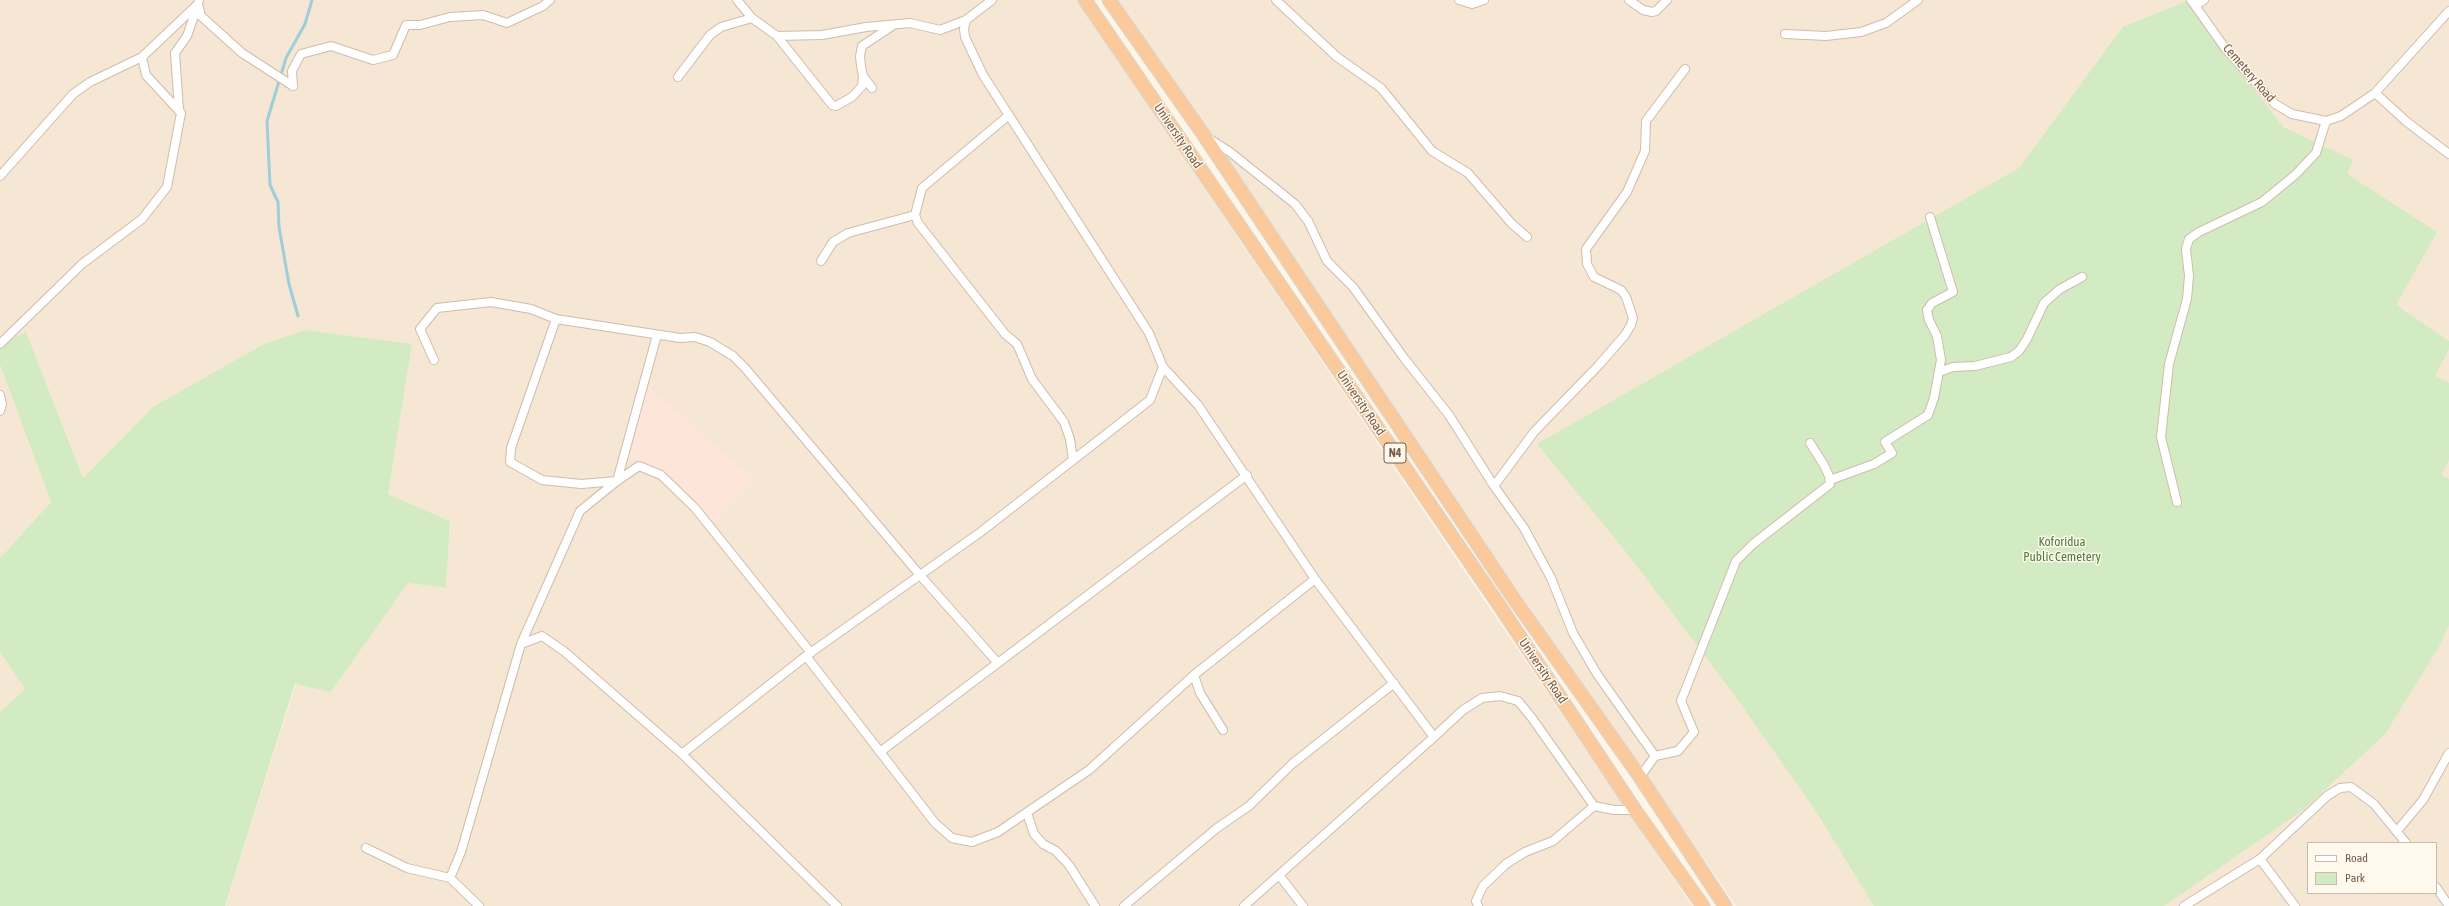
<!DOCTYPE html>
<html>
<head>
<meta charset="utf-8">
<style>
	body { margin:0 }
	#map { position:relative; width:2449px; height:906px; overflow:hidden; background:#fdf5e5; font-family:"Asap Condensed",sans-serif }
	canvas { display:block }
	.legend { position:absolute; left:2307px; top:842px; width:130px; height:52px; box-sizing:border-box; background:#fff8ec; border:1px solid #c9baab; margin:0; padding:5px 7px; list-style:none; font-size:12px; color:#775c4a }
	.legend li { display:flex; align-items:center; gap:8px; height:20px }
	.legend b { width:20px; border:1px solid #c9baab }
</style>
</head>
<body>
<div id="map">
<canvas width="2449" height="906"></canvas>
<ul class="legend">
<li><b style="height:5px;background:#fff"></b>Road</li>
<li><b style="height:11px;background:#d2ebc3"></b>Park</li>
</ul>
</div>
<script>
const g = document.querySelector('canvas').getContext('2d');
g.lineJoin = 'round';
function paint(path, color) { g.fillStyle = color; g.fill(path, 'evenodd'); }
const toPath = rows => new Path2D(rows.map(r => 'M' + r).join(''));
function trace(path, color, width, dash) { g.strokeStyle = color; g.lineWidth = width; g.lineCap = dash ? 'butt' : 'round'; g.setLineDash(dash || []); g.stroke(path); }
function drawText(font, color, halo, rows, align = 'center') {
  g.font = font + ' "Asap Condensed",sans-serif'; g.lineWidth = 3; g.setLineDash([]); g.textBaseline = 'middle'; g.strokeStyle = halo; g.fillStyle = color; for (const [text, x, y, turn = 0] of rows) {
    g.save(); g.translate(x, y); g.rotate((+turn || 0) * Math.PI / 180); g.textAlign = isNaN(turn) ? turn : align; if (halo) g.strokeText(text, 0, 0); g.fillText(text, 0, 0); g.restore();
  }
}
paint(toPath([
	[0,0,1078,0,1198,179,1692,906,225,906,296,684,331,692,408,583,446,588,450,521,388,494,412,344,153,407,83,478,26,333,0,345],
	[1117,0,2449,0,2449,906,1736,906,1435,471],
	[2308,843,2436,843,2436,893,2308,893],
	[0,365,51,502,0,558],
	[0,652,25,689,0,712]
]), '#f5e7d4');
paint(toPath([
	[649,387,756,480,710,525,681,496,625,453]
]), '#fde5d9');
paint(toPath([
	[2187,1,2283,127,2353,160,2347,174,2437,232,2396,305,2449,341,2449,349,2435,376,2449,383,2449,460,2441,475,2449,479,2449,625,2440,645,2385,734,2303,810,2164,906,1874,906,1814,808,1730,689,1623,548,1537,444,2019,168,2123,27],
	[305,330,412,344,388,494,450,521,446,588,408,583,331,692,295,684,225,906,0,906,0,712,25,689,0,652,0,558,51,502,0,365,0,345,26,332,83,478,153,407,264,344]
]), '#d2ebc3');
trace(toPath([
	[298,316,289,284,279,227,278,202,270,185,267,121,286,58,305,24,312,0]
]), '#9fcdd9', 3);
const minor = toPath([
	[737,0,752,18],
	[992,0,966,20,964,29,965,37,983,75,1149,333,1163,367,1198,405,1315,579,1434,737,1244,906],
	[1276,0,1337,57,1381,88,1432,151,1468,173,1511,223,1527,237],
	[1459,0,1472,4,1484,0],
	[1629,0,1643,10,1652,12,1656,11,1667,0],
	[2191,0,2225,48,2275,104,2292,114,2326,121,2341,116,2375,93,2449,11],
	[198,4,201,16,242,53,293,86],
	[2196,5,2204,0],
	[1785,34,1826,36,1861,32,1886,23,1918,0],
	[777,36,832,105,836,106,852,97,862,86,863,76],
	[678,77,710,35,721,27,752,18,777,36,822,35,866,27,910,23,940,30,966,20],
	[293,86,292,71,301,54,331,46,373,60,393,55,406,25,420,25,450,17,483,15,507,23,543,6,550,0],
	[872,88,863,76,861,66,860,56,862,46,892,26],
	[2375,93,2407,122,2449,154],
	[179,110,175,53,187,36,198,5],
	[1009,115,922,188,915,215,918,223,1005,334,1017,344,1032,379,1064,422,1070,439,1073,460],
	[1208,138,1230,152,1295,204,1308,221,1327,261,1353,287,1404,358,1449,415,1494,486,1524,528,1551,578,1573,633,1597,674,1655,756],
	[0,176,73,94,90,82,142,57],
	[821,261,833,242,848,233,915,215],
	[0,344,82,264,142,219,167,187,181,113,146,75,142,57,198,4,199,0],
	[434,360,420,329,437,308,491,302,531,309,556,319],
	[1939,372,1953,367,1975,366,2011,357,2019,351,2027,339,2044,303,2060,289,2082,277],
	[0,395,2,404,0,411],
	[1830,480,1874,464,1892,453,1885,442,1928,415,1934,398,1941,360,1937,336,1929,320,1927,310,1932,303,1953,292,1930,217],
	[617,481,581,484,542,480,510,462,511,448,556,319,680,338,695,337,710,342,733,356,745,368,919,574,997,662],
	[617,481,657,335],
	[1494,486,1534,432,1598,366,1625,335,1631,325,1633,318,1626,297,1621,290,1594,277,1587,264,1586,249,1627,192,1645,151,1646,121,1685,69],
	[2177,502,2161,437,2169,364,2187,299,2189,276,2186,249,2189,239,2199,232,2262,202,2295,175,2316,153,2326,121],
	[521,644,580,511,617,481,639,466,661,475,695,508,811,653],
	[806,656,935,823,952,838,972,842,998,832,1089,770,1194,675,1315,579],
	[1194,675,1200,693,1223,730],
	[1434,737,1463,710,1482,698,1500,696,1518,701,1532,718,1594,806,1614,810,1635,810],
	[880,752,1247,475],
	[682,754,806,656,982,531,1150,400,1163,367],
	[1640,777,1655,756,1678,751,1694,732,1681,701,1736,561,1753,544,1830,484,1829,476,1824,465,1810,443],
	[1027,813,1034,834,1043,844,1056,851,1069,865,1095,906],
	[2397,831,2423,800,2449,753],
	[366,848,407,868,450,878,461,852,521,644,542,636,565,652,682,754,837,906],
	[2260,859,2295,906],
	[1279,875,1303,906],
	[450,878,479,906],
	[2436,887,2449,906],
	[1124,906,1217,828,1249,806,1292,764,1394,683],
	[1478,906,1476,901,1483,886,1506,864,1525,852,1553,841,1594,806],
	[2184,906,2260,859,2327,796,2340,788,2351,787,2374,804,2406,843]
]);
const trunk = toPath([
	[1085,0,1499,605,1635,810,1703,906],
	[1109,0,1203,134,1514,599,1640,777,1725,906]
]);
trace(minor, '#cfbdab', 10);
trace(trunk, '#dcd5d0', 15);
trace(minor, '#fff', 8);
trace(trunk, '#faca9c', 13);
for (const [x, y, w] of [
	[1395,453,22]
]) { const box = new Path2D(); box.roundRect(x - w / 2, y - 10, w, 20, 3); g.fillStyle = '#fff8ec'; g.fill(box); trace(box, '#775c4a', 1); }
drawText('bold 12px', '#775c4a', null, [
	["N4",1395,453]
]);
drawText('13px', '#775c4a', '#fff8ec', [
	["Cemetery Road",2249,73,49],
	["University Road",1178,136,56],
	["University Road",1361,403,56],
	["University Road",1543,671,56]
]);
drawText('13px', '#507d42', '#fff8ec', [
	["Koforidua",2062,542],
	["Public Cemetery",2062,557]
]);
</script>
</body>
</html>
